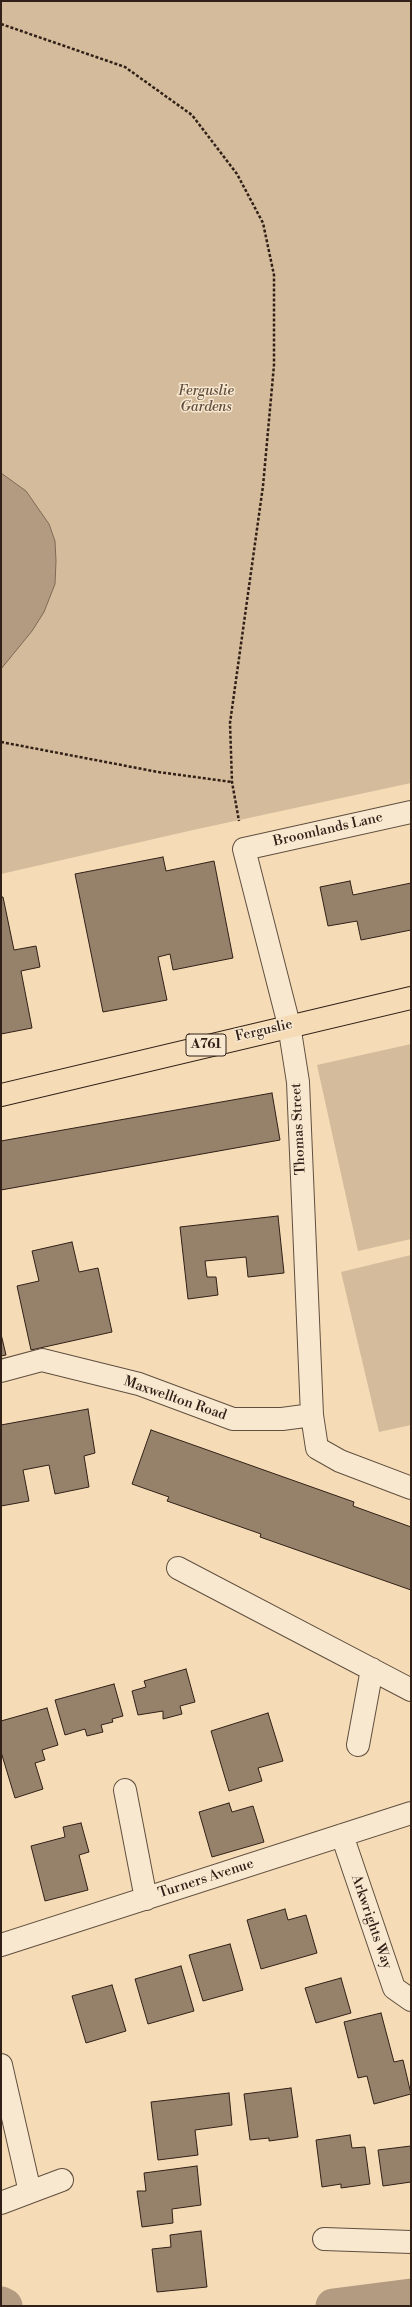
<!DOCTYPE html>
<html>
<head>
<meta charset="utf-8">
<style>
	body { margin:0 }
	#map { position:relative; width:412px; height:2307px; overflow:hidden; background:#f5dbb6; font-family:"Libre Bodoni",serif }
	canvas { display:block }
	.frame { position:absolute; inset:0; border:2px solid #302017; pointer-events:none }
</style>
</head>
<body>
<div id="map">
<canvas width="412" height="2307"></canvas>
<div class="frame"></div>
</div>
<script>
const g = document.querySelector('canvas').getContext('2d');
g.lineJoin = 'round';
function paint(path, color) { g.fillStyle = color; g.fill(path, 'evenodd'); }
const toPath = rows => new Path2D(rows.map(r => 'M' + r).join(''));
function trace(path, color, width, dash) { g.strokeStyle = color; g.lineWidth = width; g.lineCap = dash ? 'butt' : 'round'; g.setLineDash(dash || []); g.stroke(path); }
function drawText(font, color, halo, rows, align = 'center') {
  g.font = font + ' "Libre Bodoni",serif'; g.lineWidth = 3; g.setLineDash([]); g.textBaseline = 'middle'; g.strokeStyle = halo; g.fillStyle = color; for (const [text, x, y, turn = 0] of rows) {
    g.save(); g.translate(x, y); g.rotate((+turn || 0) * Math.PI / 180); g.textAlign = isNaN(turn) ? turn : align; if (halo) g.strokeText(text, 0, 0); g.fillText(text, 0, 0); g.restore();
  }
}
paint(toPath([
	[1,1,411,1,411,783,193,830,1,874],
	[411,1044,411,1239,358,1251,317,1065],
	[411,1255,411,1425,379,1432,341,1272]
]), '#d4bb9b');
const water = toPath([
	[1,473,26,491,49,524,55,541,56,561,55,584,44,612,32,631,1,669,1,473]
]);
paint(water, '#b29b80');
trace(water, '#7e6a56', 1);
trace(toPath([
	[1,2304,5,2306],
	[333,2306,411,2296]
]), '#b29b80', 35);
const building = toPath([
	[163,857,166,871,214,861,233,958,173,970,170,954,158,957,167,1000,103,1012,75,874,163,857],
	[350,881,353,895,411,883,411,930,361,940,357,921,328,926,320,887,350,881],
	[1,897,3,897,14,950,36,946,40,967,21,971,32,1028,1,1034,1,897],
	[272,1093,280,1140,1,1190,1,1141,272,1093],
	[278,1216,284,1273,248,1277,246,1257,205,1261,207,1277,216,1277,218,1295,188,1299,180,1227,278,1216],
	[72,1242,79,1272,98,1268,112,1332,31,1350,17,1286,39,1281,32,1251,72,1242],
	[1,1334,6,1355,1,1356,1,1334],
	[88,1409,95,1453,84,1456,89,1487,55,1494,49,1465,23,1470,29,1501,1,1506,1,1425,88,1409],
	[151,1430,354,1502,353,1506,411,1527,411,1590,260,1537,261,1534,167,1501,169,1497,132,1484,151,1430],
	[186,1669,195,1702,180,1706,182,1714,163,1719,163,1711,138,1715,132,1691,146,1687,144,1681,186,1669],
	[114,1684,123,1716,112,1719,113,1722,101,1725,103,1732,87,1736,85,1729,65,1735,55,1700,114,1684],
	[47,1708,58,1745,42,1750,45,1760,35,1763,43,1789,15,1798,1,1752,1,1721,47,1708],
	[268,1713,283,1761,258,1768,262,1781,229,1791,211,1731,268,1713],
	[229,1803,232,1812,253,1806,264,1842,212,1857,199,1812,229,1803],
	[81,1823,89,1852,79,1855,88,1890,45,1901,31,1846,65,1837,63,1827,81,1823],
	[285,1909,288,1920,306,1915,317,1953,261,1969,247,1920,285,1909],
	[230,1944,243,1990,203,2001,189,1955,230,1944],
	[181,1966,194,2011,148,2024,135,1979,181,1966],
	[341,1978,351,2013,316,2023,305,1988,341,1978],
	[112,1985,126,2031,86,2043,72,1996,112,1985],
	[381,2013,394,2062,403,2060,411,2094,374,2104,367,2076,358,2078,344,2022,381,2013],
	[291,2088,298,2137,269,2141,269,2138,250,2140,244,2094,291,2088],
	[229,2093,232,2125,195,2130,198,2155,158,2160,151,2102,229,2093],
	[350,2135,352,2148,365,2147,370,2184,341,2188,341,2184,322,2187,316,2140,350,2135],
	[411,2146,411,2182,383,2186,378,2150,411,2146],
	[197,2166,201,2205,172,2209,173,2223,142,2227,137,2191,146,2191,144,2173,197,2166],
	[201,2231,207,2287,157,2292,152,2249,171,2247,170,2235,201,2231]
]);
paint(building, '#96816a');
trace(building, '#302017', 1);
const minor = toPath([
	[1,1371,42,1360,139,1384,233,1419,282,1419,312,1415,317,1448,340,1461,411,1488],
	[312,1415,298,1082,289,1025,244,849,411,812],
	[178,1568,411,1690],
	[358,1745,372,1669],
	[125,1790,146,1899],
	[342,1835,394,1988,411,2000],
	[1,1945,411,1813],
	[1,2065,30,2192,62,2180],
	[1,2203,30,2192],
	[324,2239,411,2242]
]);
const major = toPath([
	[1,1095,411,998]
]);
trace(minor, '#614f3f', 24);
trace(major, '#302017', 24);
trace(toPath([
	[1,24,125,67,192,115,237,174,263,223,274,275,274,365,263,486,230,723,232,782,239,821],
	[1,742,158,772,232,782]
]), '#302017', 2.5, [3, 2]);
trace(minor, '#f8e8d0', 22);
trace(major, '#f5dbb6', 22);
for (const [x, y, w] of [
	[206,1045,40]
]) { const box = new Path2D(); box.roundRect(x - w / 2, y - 11, w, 22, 3); g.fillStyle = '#f8e8d0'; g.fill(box); trace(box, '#302017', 1); }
drawText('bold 13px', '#302017', null, [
	["A761",206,1045]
]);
drawText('italic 14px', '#614e3f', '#f8e8d0', [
	["Ferguslie",206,392],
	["Gardens",206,408]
]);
drawText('14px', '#302017', '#f8e8d0', [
	["Broomlands Lane",328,830,-13],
	["Ferguslie",264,1031,-13],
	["Thomas Street",299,1129,-93],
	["Maxwellton Road",175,1399,19],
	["Turners Avenue",206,1879,-18],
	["Arkwrights Way",371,1922,71]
]);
</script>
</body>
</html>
